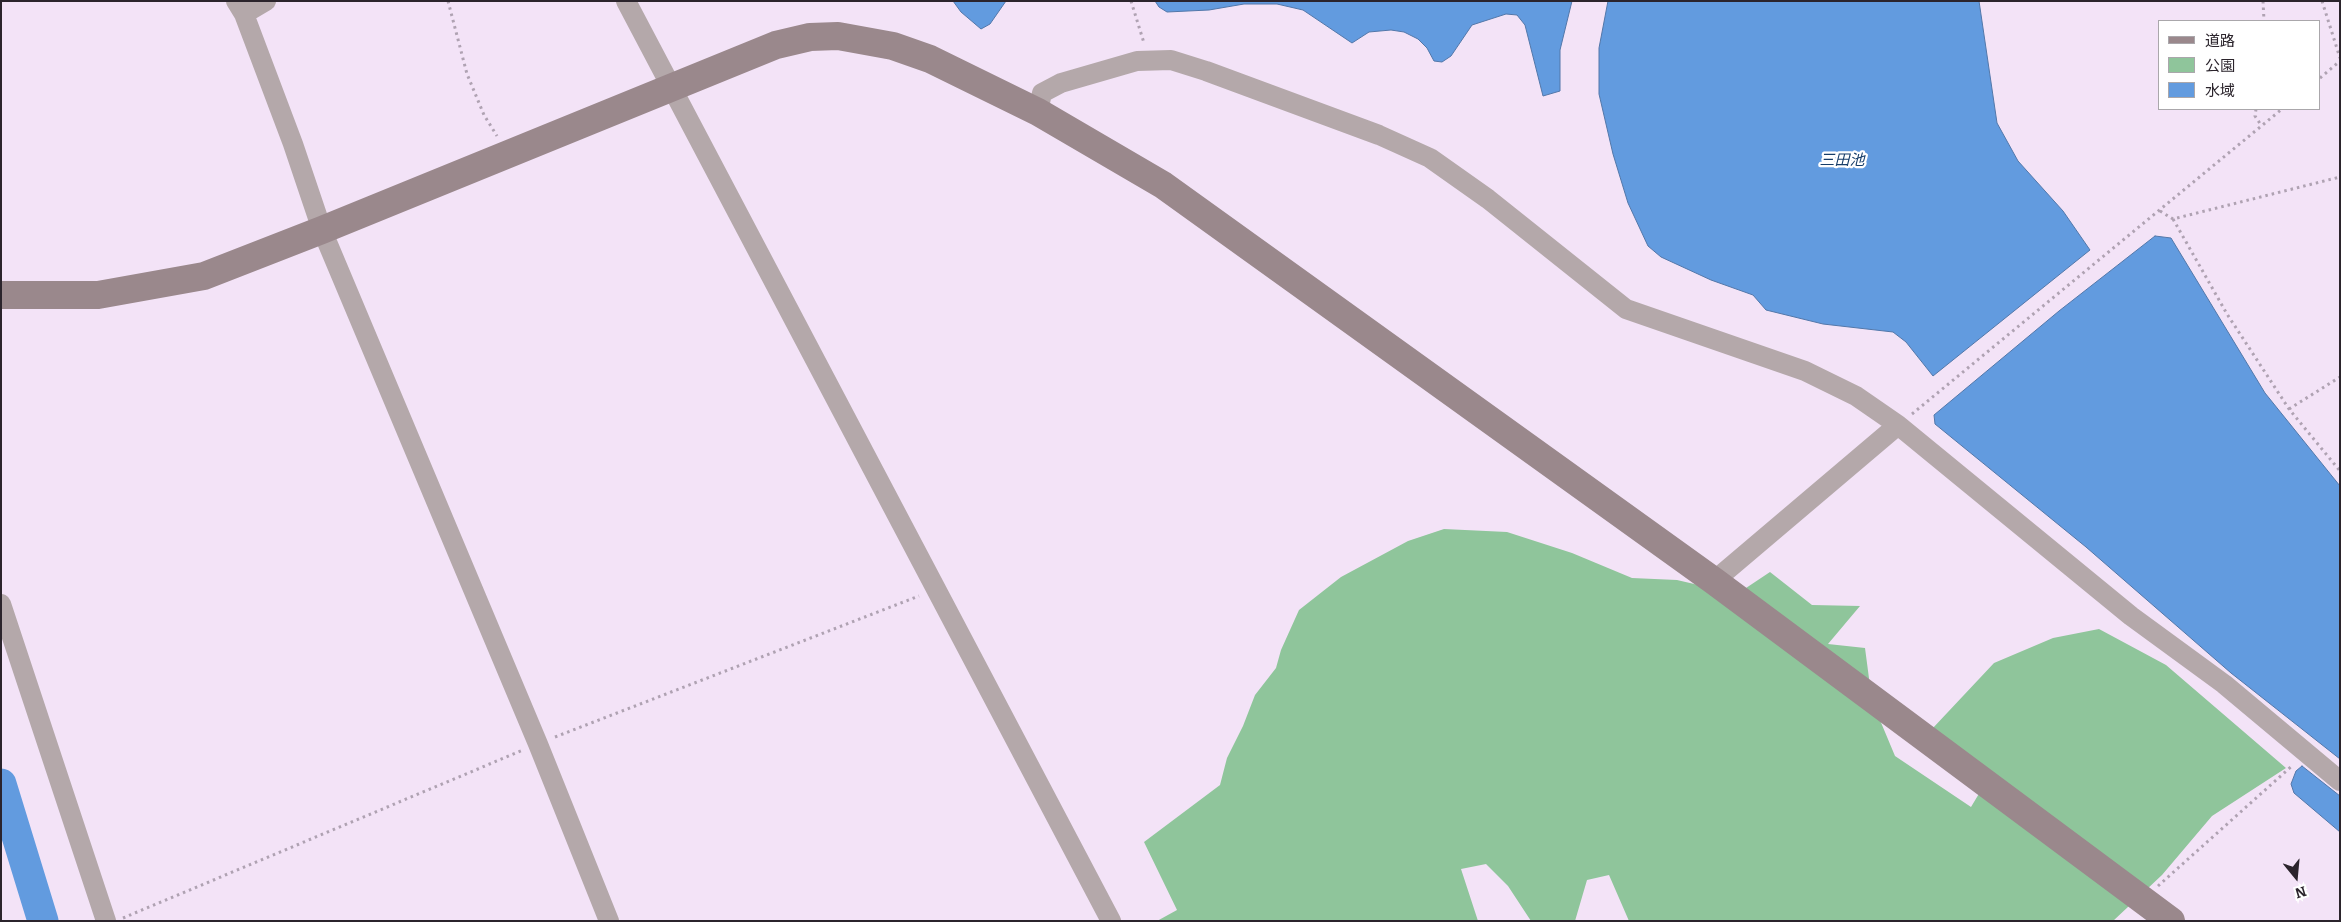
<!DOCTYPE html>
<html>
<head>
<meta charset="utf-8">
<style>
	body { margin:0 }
	#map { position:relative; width:2341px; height:922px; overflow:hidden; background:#f3e3f7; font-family:Bitter,"Noto Sans JP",serif }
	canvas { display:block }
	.frame { position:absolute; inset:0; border:2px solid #2b242c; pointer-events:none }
	.legend { position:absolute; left:2158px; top:20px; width:162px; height:90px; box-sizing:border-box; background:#fff; border:1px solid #aaa7ab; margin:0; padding:6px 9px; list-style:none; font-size:15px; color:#2b242c }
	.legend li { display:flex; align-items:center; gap:10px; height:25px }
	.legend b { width:25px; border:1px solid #aaa7ab }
	.north { position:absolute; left:2271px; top:852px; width:50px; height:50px; -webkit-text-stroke:4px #fff; paint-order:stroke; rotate:163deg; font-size:14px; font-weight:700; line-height:20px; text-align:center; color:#2b242c }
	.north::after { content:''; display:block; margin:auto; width:18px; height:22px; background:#2b242c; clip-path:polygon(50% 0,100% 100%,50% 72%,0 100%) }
</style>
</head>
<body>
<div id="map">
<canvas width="2341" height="922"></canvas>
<div class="frame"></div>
<ul class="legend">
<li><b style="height:6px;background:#9a888c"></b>道路</li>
<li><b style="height:14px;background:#8fc59b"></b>公園</li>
<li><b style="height:14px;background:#629bdf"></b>水域</li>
</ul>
<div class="north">N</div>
</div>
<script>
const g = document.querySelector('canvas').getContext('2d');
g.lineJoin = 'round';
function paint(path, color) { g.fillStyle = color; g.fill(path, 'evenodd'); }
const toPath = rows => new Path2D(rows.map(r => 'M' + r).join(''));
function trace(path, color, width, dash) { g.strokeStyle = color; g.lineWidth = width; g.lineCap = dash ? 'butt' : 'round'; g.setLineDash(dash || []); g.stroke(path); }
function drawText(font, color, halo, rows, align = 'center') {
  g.font = font + ' Bitter,"Noto Sans JP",serif'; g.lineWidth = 4.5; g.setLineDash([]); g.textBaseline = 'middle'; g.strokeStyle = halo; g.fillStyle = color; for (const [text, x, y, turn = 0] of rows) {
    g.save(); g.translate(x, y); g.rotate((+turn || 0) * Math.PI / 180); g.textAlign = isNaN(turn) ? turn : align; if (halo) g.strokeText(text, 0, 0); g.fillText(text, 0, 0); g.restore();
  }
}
paint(toPath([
	[1444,529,1507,532,1572,553,1632,578,1677,580,1737,594,1770,572,1812,605,1860,606,1828,644,1865,648,1872,701,1895,756,1971,807,1989,777,1932,729,1994,663,2053,638,2099,629,2166,665,2286,768,2212,816,2162,875,2113,921,1629,921,1609,875,1587,880,1575,921,1531,921,1508,886,1486,864,1461,869,1478,921,1157,921,1177,910,1144,842,1220,785,1227,758,1243,726,1255,695,1276,668,1281,650,1299,610,1341,577,1408,541]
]), '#8fc59b');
const water = toPath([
	[953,1,1006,1,990,24,981,29,961,12,953,1],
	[1155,1,1572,1,1560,50,1560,91,1543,96,1525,25,1517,15,1506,14,1472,25,1451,56,1442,62,1434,61,1427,48,1418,39,1404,32,1391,30,1369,32,1352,43,1303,10,1277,4,1244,4,1209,10,1167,12,1159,7,1155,1],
	[1608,1,1979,1,1997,123,2018,161,2063,211,2090,250,1933,376,1906,342,1893,332,1823,324,1766,310,1753,295,1711,280,1661,257,1648,246,1628,203,1613,154,1599,94,1599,48,1608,1],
	[2155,236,2171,238,2265,393,2340,486,2340,759,2231,673,2086,547,1935,424,1934,415,2059,311,2155,236],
	[2302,766,2340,796,2340,832,2294,793,2291,784,2296,771,2302,766]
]);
paint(water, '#629bdf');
trace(water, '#5277a9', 1);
trace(toPath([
	[1,784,43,921]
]), '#629bdf', 31);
trace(toPath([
	[448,1,467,74,484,115,497,136],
	[1131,1,1144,43],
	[2263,1,2264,21],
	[2322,1,2340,58],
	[2320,78,2340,61],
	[2256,109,2255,116,2261,125],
	[2160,211,2173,219,2340,177],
	[2173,219,2227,314,2289,409,2340,471],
	[2289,409,2340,377],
	[1912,414,2282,109],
	[555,737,919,596],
	[2158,886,2293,765],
	[123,918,523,750]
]), '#afa2b2', 3, [2.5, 4]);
trace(toPath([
	[236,1,244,14,293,144,322,230,538,744,609,921],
	[626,1,1111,921],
	[244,14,266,1],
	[1038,112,1042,93,1061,83,1137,61,1171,60,1206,71,1379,135,1430,158,1488,199,1626,309,1805,371,1856,396,1898,425,2131,616,2224,684,2340,781],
	[1714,581,1898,425],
	[1,604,106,921]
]), '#b4a8aa', 20);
trace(toPath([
	[1,295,98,295,204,276,322,230,776,45,810,37,838,36,893,46,930,59,1038,112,1163,185,1714,581,2171,921]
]), '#9a888c', 28);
drawText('italic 15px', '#163d69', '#fff', [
	["三田池",1842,161]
]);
</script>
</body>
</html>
